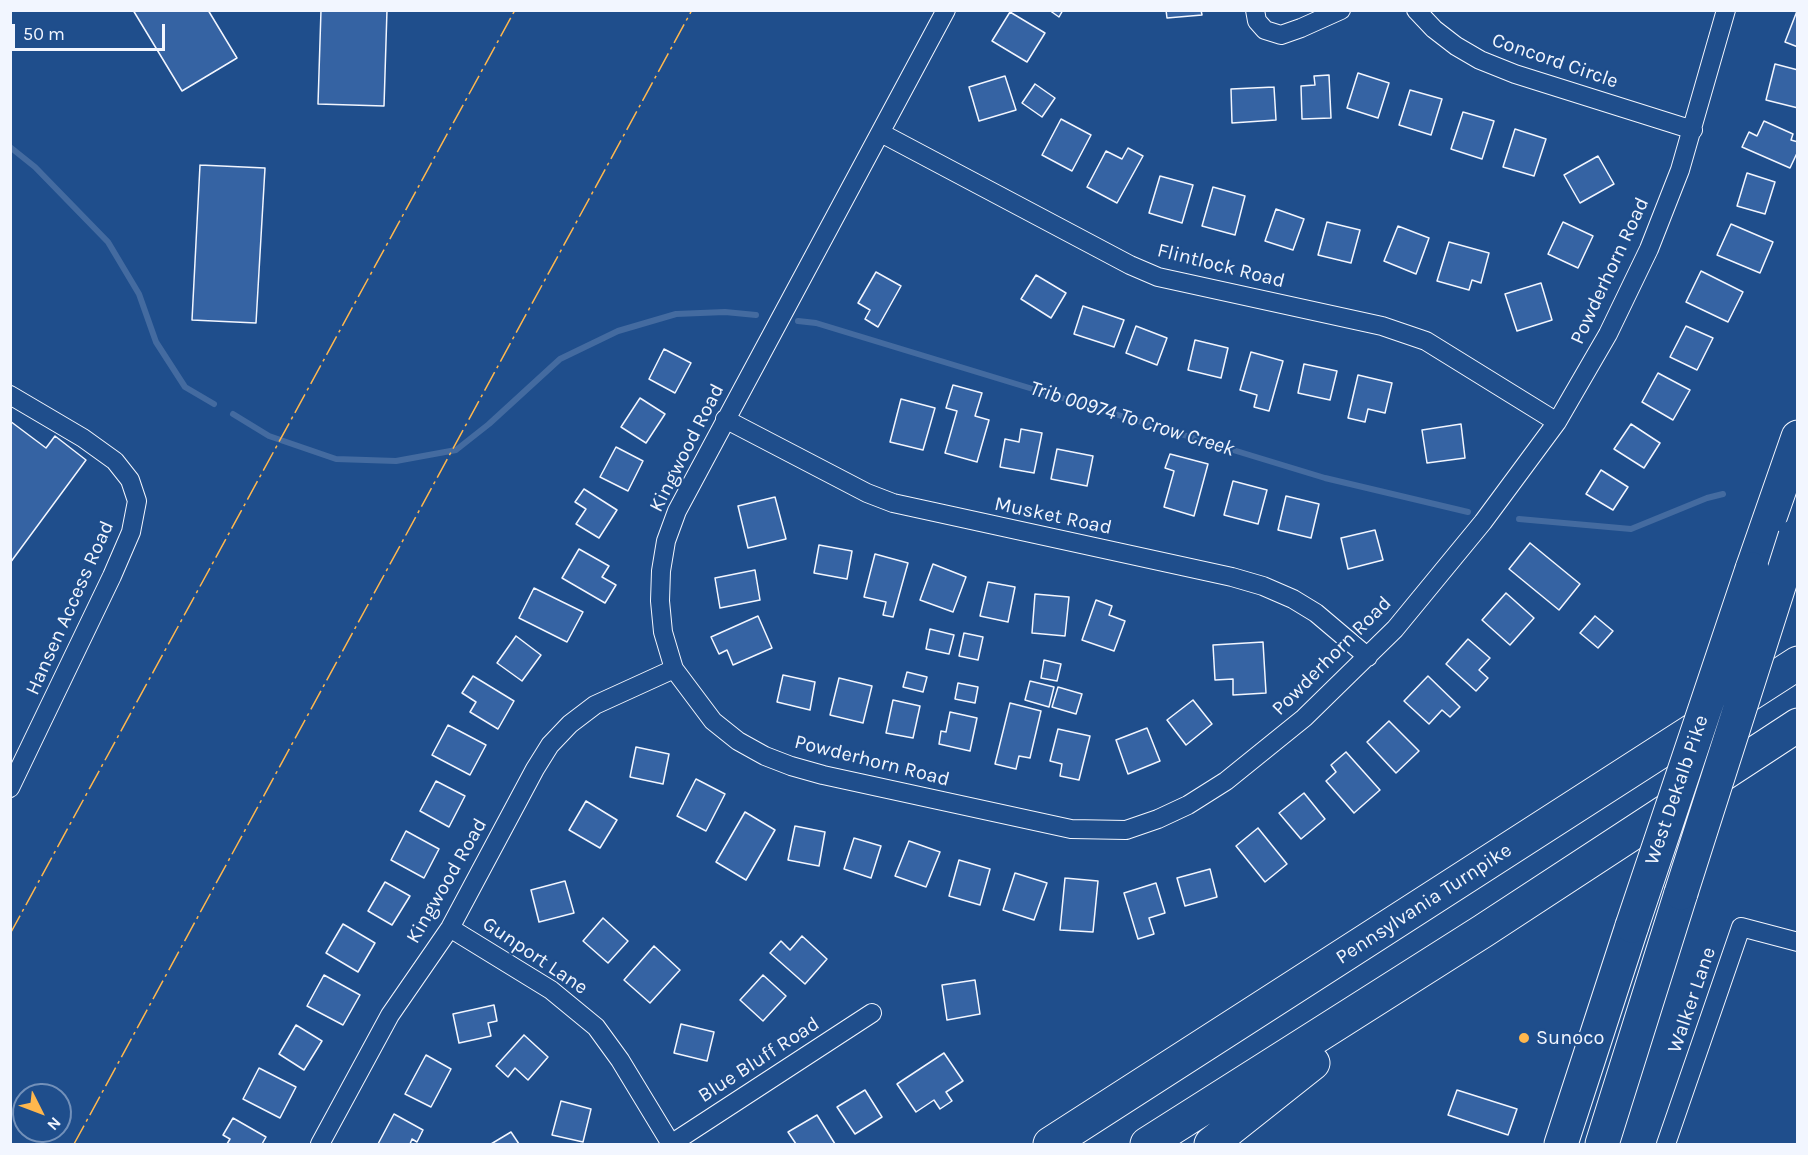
<!DOCTYPE html>
<html>
<head>
<meta charset="utf-8">
<style>
	body { margin:0 }
	#map { position:relative; width:1808px; height:1155px; overflow:hidden; background:#1f4e8c; font-family:Karla,sans-serif }
	canvas { display:block }
	.frame { position:absolute; inset:0; border:12px solid #f2f6ff; pointer-events:none }
	.north { position:absolute; left:12px; top:1083px; width:60px; height:60px; box-sizing:border-box; background:#1f4e8c; border:2px solid #7391ba; border-radius:50%; rotate:132deg; font-size:16px; font-weight:700; line-height:24px; text-align:center; color:#f2f6ff }
	.north::after { content:''; display:block; margin:auto; width:21px; height:27px; background:#ffb74d; clip-path:polygon(50% 0,100% 100%,50% 72%,0 100%) }
	.scale { position:absolute; left:12px; top:24px; width:153px; height:27px; box-sizing:border-box; border:3px solid #f2f6ff; border-top:0; padding-left:8px; font-size:18px; line-height:21px; white-space:nowrap; color:#f2f6ff; -webkit-text-stroke:4px #1f4e8c; paint-order:stroke }
</style>
</head>
<body>
<div id="map">
<canvas width="1808" height="1155"></canvas>
<div class="frame"></div>
<div class="north">N</div>
<div class="scale">50 m</div>
</div>
<script>
const g = document.querySelector('canvas').getContext('2d');
g.lineJoin = 'round';
const toPath = rows => new Path2D(rows.map(r => 'M' + r).join(''));
function trace(path, color, width, dash) { g.strokeStyle = color; g.lineWidth = width; g.lineCap = dash ? 'butt' : 'round'; g.setLineDash(dash || []); g.stroke(path); }
function paint(path, color) { g.fillStyle = color; g.fill(path, 'evenodd'); }
function drawText(font, color, halo, rows, align = 'center') {
  g.font = font + ' Karla,sans-serif'; g.lineWidth = 4.5; g.setLineDash([]); g.textBaseline = 'middle'; g.strokeStyle = halo; g.fillStyle = color; for (const [text, x, y, turn = 0] of rows) {
    g.save(); g.translate(x, y); g.rotate((+turn || 0) * Math.PI / 180); g.textAlign = isNaN(turn) ? turn : align; if (halo) g.strokeText(text, 0, 0); g.fillText(text, 0, 0); g.restore();
  }
}
trace(toPath([
	[10,147,35,167,108,242,139,294,156,342,185,387,214,404],
	[798,321,816,323,1325,478,1468,512],
	[233,414,269,436,336,459,396,461,456,450,489,424,560,359,618,331,676,314,725,312,756,315],
	[1519,519,1631,529,1707,498,1723,494]
]), '#446ba0', 6);
const building = toPath([
	[133,10,208,10,237,58,182,91,133,10],
	[321,10,387,10,384,106,318,104,321,10],
	[1049,10,1063,10,1059,17,1049,10],
	[1166,10,1201,10,1202,15,1167,18,1166,10],
	[1797,11,1798,11,1798,47,1785,42,1797,11],
	[1010,12,1045,33,1027,62,992,41,1010,12],
	[1775,64,1798,70,1798,108,1766,100,1775,64],
	[1358,73,1389,83,1378,118,1347,108,1358,73],
	[1329,75,1331,118,1302,119,1301,86,1315,85,1314,76,1329,75],
	[1005,76,1016,110,979,121,969,87,1005,76],
	[1035,84,1055,98,1042,117,1022,103,1035,84],
	[1274,87,1276,120,1232,123,1231,89,1274,87],
	[1410,90,1442,99,1431,135,1399,125,1410,90],
	[1463,112,1494,121,1482,159,1451,149,1463,112],
	[1061,119,1091,135,1072,171,1042,155,1061,119],
	[1764,121,1793,134,1791,140,1798,142,1798,151,1790,168,1742,147,1749,132,1757,136,1764,121],
	[1515,129,1546,139,1534,176,1503,167,1515,129],
	[1128,148,1143,156,1117,203,1087,187,1106,151,1122,159,1128,148],
	[1598,156,1614,184,1580,203,1564,175,1598,156],
	[200,165,265,168,256,323,192,320,200,165],
	[1747,173,1775,182,1765,214,1737,206,1747,173],
	[1160,176,1193,185,1182,223,1149,213,1160,176],
	[1213,187,1245,196,1235,235,1202,226,1213,187],
	[1276,209,1304,219,1293,250,1265,241,1276,209],
	[1327,222,1360,230,1351,263,1318,255,1327,222],
	[1563,222,1593,236,1578,268,1548,254,1563,222],
	[1731,224,1773,242,1760,273,1717,255,1731,224],
	[1398,226,1429,238,1416,274,1384,261,1398,226],
	[1449,242,1489,253,1481,283,1472,280,1469,290,1437,281,1449,242],
	[1701,271,1743,292,1728,322,1686,302,1701,271],
	[876,272,901,286,878,327,865,319,870,310,858,303,876,272],
	[1036,275,1066,293,1051,318,1021,299,1036,275],
	[1541,283,1552,320,1517,331,1505,294,1541,283],
	[1083,306,1124,320,1114,347,1074,334,1083,306],
	[1136,326,1167,338,1157,365,1126,353,1136,326],
	[1686,326,1713,338,1697,370,1670,357,1686,326],
	[1195,340,1228,348,1221,378,1188,370,1195,340],
	[664,349,691,363,675,393,649,379,664,349],
	[1251,352,1283,361,1269,411,1254,407,1257,395,1240,390,1251,352],
	[1304,364,1337,371,1330,400,1298,393,1304,364],
	[1658,373,1690,390,1673,420,1642,402,1658,373],
	[1358,375,1392,383,1385,413,1368,409,1365,422,1348,418,1358,375],
	[953,385,982,393,975,416,989,420,977,462,945,453,957,411,946,408,953,385],
	[640,398,665,414,646,443,621,427,640,398],
	[901,399,935,408,923,450,890,442,901,399],
	[10,421,46,448,55,436,86,460,10,563,10,421],
	[1461,424,1465,458,1427,463,1422,430,1461,424],
	[1631,424,1660,443,1644,468,1614,449,1631,424],
	[1021,429,1042,433,1034,473,1000,467,1005,439,1019,442,1021,429],
	[616,447,643,461,628,491,600,477,616,447],
	[1057,449,1093,456,1087,486,1051,479,1057,449],
	[1170,454,1208,464,1194,516,1164,507,1174,471,1165,468,1170,454],
	[1601,470,1628,487,1613,510,1586,494,1601,470],
	[1233,481,1267,490,1258,524,1224,515,1233,481],
	[584,489,617,510,599,538,576,524,586,509,575,502,584,489],
	[1286,496,1319,504,1311,538,1278,530,1286,496],
	[775,497,786,539,748,548,738,506,775,497],
	[1375,530,1383,560,1348,569,1341,538,1375,530],
	[1530,543,1580,584,1559,610,1509,569,1530,543],
	[819,545,852,551,847,579,814,573,819,545],
	[579,549,609,566,602,577,616,585,605,603,562,578,579,549],
	[875,554,908,563,893,617,883,615,886,602,864,597,875,554],
	[933,564,966,577,953,612,920,600,933,564],
	[755,570,760,600,720,608,715,578,755,570],
	[988,582,1015,587,1008,622,980,616,988,582],
	[534,588,583,612,567,642,519,618,534,588],
	[1506,593,1534,618,1510,645,1482,620,1506,593],
	[1035,594,1069,597,1065,636,1032,633,1035,594],
	[1096,600,1112,606,1109,615,1125,621,1114,651,1082,640,1096,600],
	[758,616,772,648,733,665,727,650,719,654,711,637,758,616],
	[1595,616,1613,631,1598,648,1580,633,1595,616],
	[930,629,954,635,949,654,926,649,930,629],
	[964,633,983,637,978,660,959,656,964,633],
	[516,636,541,655,522,681,497,663,516,636],
	[1468,639,1490,658,1479,670,1488,678,1476,691,1446,664,1468,639],
	[1263,642,1266,693,1233,695,1233,679,1215,680,1213,645,1263,642],
	[1044,660,1061,664,1057,681,1041,678,1044,660],
	[907,672,927,677,923,692,903,687,907,672],
	[783,675,815,682,810,710,777,702,783,675],
	[473,676,514,701,498,729,470,712,476,702,462,693,473,676],
	[1428,676,1460,707,1450,717,1442,710,1429,724,1404,701,1428,676],
	[839,678,872,686,863,723,830,715,839,678],
	[1030,681,1054,687,1049,707,1025,700,1030,681],
	[958,683,978,687,975,703,955,699,958,683],
	[1058,687,1082,694,1076,714,1052,707,1058,687],
	[893,700,920,706,913,738,886,733,893,700],
	[1193,700,1212,724,1186,745,1167,720,1193,700],
	[1010,703,1041,711,1030,758,1019,756,1016,769,995,764,1010,703],
	[950,712,977,718,970,751,939,744,941,731,946,732,950,712],
	[1389,721,1419,751,1396,773,1367,742,1389,721],
	[448,725,486,745,470,775,432,755,448,725],
	[1147,728,1160,761,1128,774,1116,740,1147,728],
	[1058,729,1090,736,1079,780,1060,776,1062,764,1050,761,1058,729],
	[636,747,669,754,663,784,630,777,636,747],
	[1346,752,1380,790,1354,813,1326,781,1336,772,1331,765,1346,752],
	[696,779,725,794,706,831,677,816,696,779],
	[436,781,465,796,449,827,420,811,436,781],
	[1304,793,1325,819,1301,839,1279,813,1304,793],
	[586,801,617,820,600,848,569,830,586,801],
	[745,812,775,830,746,880,716,862,745,812],
	[795,826,825,832,819,866,788,860,795,826],
	[1258,828,1287,864,1265,882,1236,846,1258,828],
	[406,831,439,849,424,878,391,860,406,831],
	[854,838,881,846,871,878,844,869,854,838],
	[909,841,940,852,926,887,895,876,909,841],
	[959,860,990,869,980,905,949,896,959,860],
	[1210,869,1217,897,1185,906,1177,878,1210,869],
	[1015,873,1047,883,1034,920,1003,910,1015,873],
	[1065,878,1098,881,1093,932,1060,930,1065,878],
	[565,881,574,913,539,922,531,890,565,881],
	[385,882,410,896,392,925,368,911,385,882],
	[1156,883,1165,913,1149,918,1154,934,1138,939,1124,893,1156,883],
	[603,918,628,941,608,963,583,941,603,918],
	[343,924,375,943,358,972,326,953,343,924],
	[802,936,827,959,805,984,770,953,781,941,790,950,802,936],
	[654,946,680,970,650,1003,624,980,654,946],
	[324,975,360,995,343,1025,307,1006,324,975],
	[763,975,786,996,763,1021,740,1000,763,975],
	[975,980,980,1014,947,1020,942,985,975,980],
	[494,1005,497,1021,488,1023,491,1036,459,1043,453,1014,494,1005],
	[681,1024,714,1032,707,1061,674,1053,681,1024],
	[296,1025,322,1041,304,1070,279,1054,296,1025],
	[524,1035,548,1057,528,1080,515,1068,508,1077,496,1066,524,1035],
	[944,1053,963,1081,946,1092,952,1101,940,1109,934,1100,916,1112,897,1084,944,1053],
	[426,1055,451,1069,431,1107,405,1094,426,1055],
	[259,1068,296,1087,280,1118,243,1099,259,1068],
	[865,1090,882,1117,855,1134,837,1107,865,1090],
	[1457,1090,1517,1109,1508,1135,1448,1115,1457,1090],
	[561,1101,591,1109,583,1142,552,1135,561,1101],
	[394,1114,423,1130,417,1142,412,1139,410,1144,378,1144,394,1114],
	[817,1115,835,1144,796,1144,788,1132,817,1115],
	[233,1118,266,1137,262,1144,227,1144,230,1139,223,1135,233,1118],
	[511,1132,519,1144,491,1144,511,1132]
]);
paint(building, '#3563a3');
trace(building, '#f2f6ff', 1.5);
const street = toPath([
	[1255,10,1257,21,1265,30,1281,35,1301,28,1341,10],
	[1416,10,1434,29,1456,46,1480,60,1515,74,1693,130],
	[881,133,1130,265,1158,277,1382,326,1426,341,1557,422],
	[10,395,83,438,115,461,130,480,137,501,131,532,112,576,10,788],
	[725,419,867,493,893,503,1232,577,1263,586,1293,599,1316,613,1368,657],
	[674,669,713,721,738,741,765,756,791,766,823,775,1071,829,1126,830,1158,819,1188,805,1226,781,1304,718,1395,629,1483,522,1557,422,1608,334,1649,249,1680,170,1726,10],
	[450,928,551,990,596,1027,620,1060,671,1144],
	[320,1144,390,1015,450,928,535,769,550,745,570,724,595,705,674,669,663,632,660,601,661,571,666,541,677,511,946,10],
	[671,1144,872,1013],
	[1666,1144,1741,927,1798,942]
]);
const highway = toPath([
	[1752,569,1798,437],
	[1050,1144,1798,663],
	[1147,1144,1483,931,1798,725],
	[1211,1144,1313,1063],
	[1561,1144,1632,926],
	[1602,1144,1681,893]
]);
trace(street, '#f2f6ff', 20);
trace(highway, '#f2f6ff', 35);
trace(street, '#1f4e8c', 18);
trace(highway, '#1f4e8c', 33);
const highwayBridge = toPath([
	[1681,893,1795,536],
	[1632,926,1752,569]
]);
trace(highwayBridge, '#f2f6ff', 35, []);
trace(highwayBridge, '#1f4e8c', 33);
trace(toPath([
	[10,934,515,10],
	[74,1144,692,10]
]), '#ffb74d', 1.5, [21, 4.5, 3, 4.5]);
for (const [x, y, r, color] of [
	[1524,1038,6,"#ffb74d"]
]) { const dot = new Path2D(); dot.arc(x, y, r, 0, 2 * Math.PI); g.fillStyle = color; g.fill(dot); trace(dot, '#1f4e8c', 2); }
drawText('20px', '#f2f6ff', '#1f4e8c', [
	["Concord Circle",1555,61,19],
	["Flintlock Road",1221,266,14],
	["Powderhorn Road",1610,271,-65],
	["Kingwood Road",687,448,-63],
	["Musket Road",1053,516,12],
	["Hansen Access Road",70,608,-66],
	["Powderhorn Road",1332,656,-45],
	["Powderhorn Road",872,761,14],
	["West Dekalb Pike",1677,790,-71],
	["Kingwood Road",447,881,-60],
	["Pennsylvania Turnpike",1424,904,-33],
	["Gunport Lane",535,956,34],
	["Walker Lane",1692,1000,-71],
	["Blue Bluff Road",759,1060,-33]
]);
drawText('20px', '#f2f6ff', '#1f4e8c', [
	["Sunoco",1536,1038]
], 'left');
drawText('italic 21px', '#f2f6ff', '#1f4e8c', [
	["Trib 00974 To Crow Creek",1132,419,17]
]);
</script>
</body>
</html>
